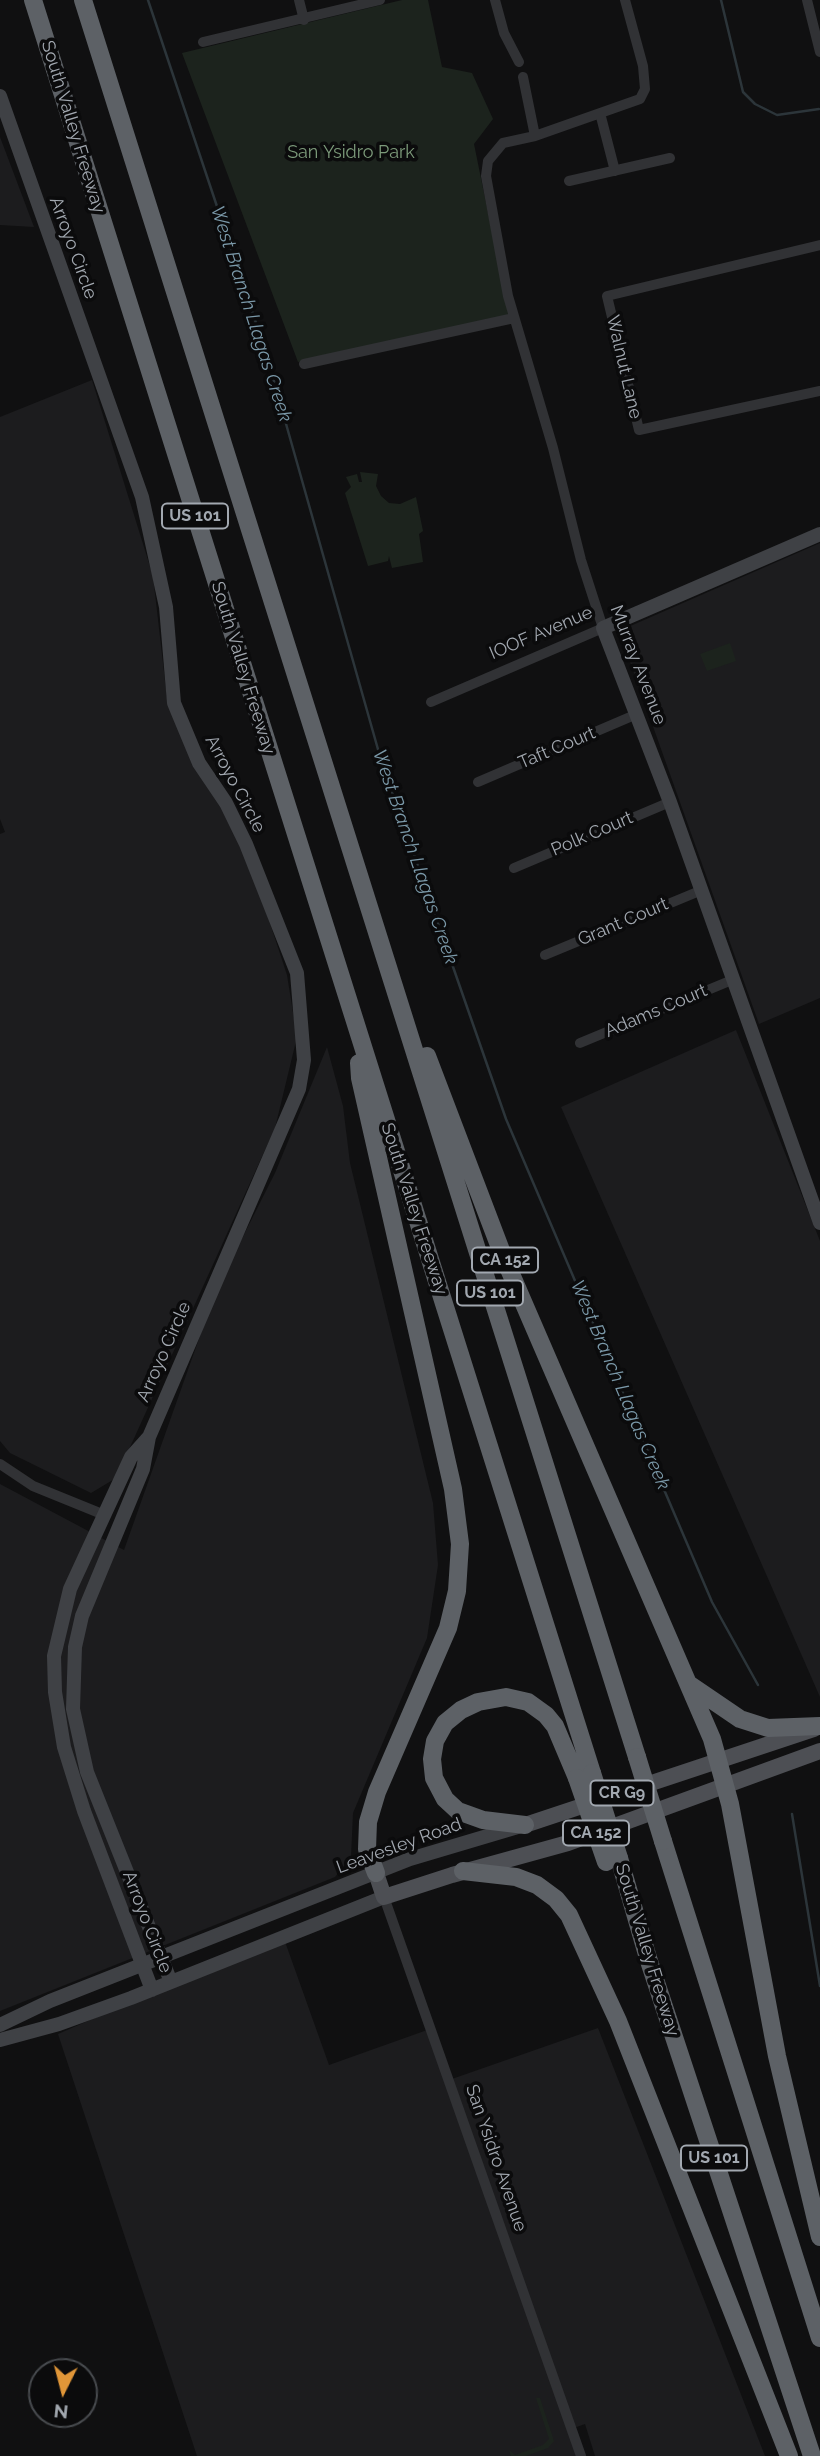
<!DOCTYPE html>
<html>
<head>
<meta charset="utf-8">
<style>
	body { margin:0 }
	#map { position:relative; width:820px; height:2456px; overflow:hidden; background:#101011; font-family:Raleway,sans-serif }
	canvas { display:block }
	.north { position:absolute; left:28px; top:2358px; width:70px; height:70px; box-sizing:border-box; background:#0b0b0c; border:2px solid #474a4e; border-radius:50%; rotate:186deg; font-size:19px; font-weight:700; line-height:28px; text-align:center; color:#a2a8b0 }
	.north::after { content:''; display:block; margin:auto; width:24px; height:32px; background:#e09638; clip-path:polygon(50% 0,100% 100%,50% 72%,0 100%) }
</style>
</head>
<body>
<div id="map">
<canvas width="820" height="2456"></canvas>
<div class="north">N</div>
</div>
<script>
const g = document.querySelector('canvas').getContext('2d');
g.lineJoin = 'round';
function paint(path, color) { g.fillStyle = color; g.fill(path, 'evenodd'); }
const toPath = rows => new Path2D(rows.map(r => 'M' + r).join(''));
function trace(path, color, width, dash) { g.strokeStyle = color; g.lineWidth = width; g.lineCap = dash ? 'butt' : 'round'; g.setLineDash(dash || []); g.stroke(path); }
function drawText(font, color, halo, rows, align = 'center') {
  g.font = font + ' Raleway,sans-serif'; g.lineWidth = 7; g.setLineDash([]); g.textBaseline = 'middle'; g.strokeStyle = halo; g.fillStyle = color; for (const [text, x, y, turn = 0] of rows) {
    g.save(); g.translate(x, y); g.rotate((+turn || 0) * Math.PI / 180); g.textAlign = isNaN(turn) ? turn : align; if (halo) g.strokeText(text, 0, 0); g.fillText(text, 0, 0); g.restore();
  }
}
paint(toPath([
	[0,137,34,227,0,225],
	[92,380,153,576,168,707,239,829,287,975,297,1037,275,1128,116,1478,91,1493,10,1453,0,1441,0,834,5,832,0,819,0,417],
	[820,543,820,998,759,1024,619,631],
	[736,1030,820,1241,820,1697,561,1107],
	[327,1047,343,1106,350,1163,433,1503,438,1565,427,1638,353,1813,351,1857,335,1877,0,2011,0,1484,124,1550,217,1288,275,1173],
	[283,1936,329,2065,430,2029,449,2080,598,2028,765,2456,595,2456,585,2424,571,2429,581,2456,197,2456,58,2034]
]), '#1c1c1e');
paint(toPath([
	[402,0,428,0,442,67,472,73,493,119,474,144,509,316,298,362,182,53],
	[360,472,378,474,376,486,381,496,389,503,400,504,416,497,423,531,419,534,423,562,392,568,389,556,388,561,368,566,345,493,351,487,346,477,357,474,359,482,362,482],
	[730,643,736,661,707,671,700,654],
	[536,2398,540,2398,554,2441,548,2448,526,2456,511,2456,509,2450,515,2455,543,2445,549,2439]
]), '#1c231d');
trace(toPath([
	[148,0,266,353,381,760,506,1119,712,1602,758,1685],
	[721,0,743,92,755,104,777,115,819,109],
	[792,1814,820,1986]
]), '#2c353a', 2.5);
trace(toPath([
	[299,0,304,20],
	[495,0,504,33,519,62],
	[807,0,820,52],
	[203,42,380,0],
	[523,77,535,136],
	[600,113,615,171],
	[569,181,670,158],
	[820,245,607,296,639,430,820,391],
	[304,364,514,318],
	[431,702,603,628,581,560,553,448,508,296,486,176,488,161,503,143,535,136,640,99,645,89,643,66,625,0],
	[478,782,637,714],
	[514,868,670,802],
	[545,955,702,890],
	[580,1043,732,980],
	[0,1464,33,1486,102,1514],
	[384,1897,581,2456]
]), '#313235', 10);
trace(toPath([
	[0,96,142,497,166,607,174,703,199,763,226,803,246,844,297,973,304,1060,299,1089,149,1437,143,1469,82,1616,75,1647,73,1709,87,1772,171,1982],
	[820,534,603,628,670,802,820,1223],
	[148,1438,131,1457,70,1589,54,1656,55,1692,64,1747,84,1811,152,1990],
	[0,2025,50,2001,410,1859,521,1826],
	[0,2040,59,2024,131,1998,384,1897]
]), '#3f4145', 14);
trace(toPath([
	[525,1825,814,1729],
	[376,1873,384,1897,452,1875,568,1843,820,1751]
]), '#4d4f54', 16);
trace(toPath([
	[33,0,592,1773],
	[83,0,637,1757],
	[427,1056,502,1253,712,1739,730,1804,777,2056,820,2237],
	[359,1063,360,1078,453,1489,460,1544,457,1591,448,1628,377,1792,368,1822,367,1849,376,1873],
	[690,1685,740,1719,768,1728,820,1726],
	[525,1825,483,1820,458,1811,445,1799,434,1778,432,1759,435,1741,445,1723,461,1710,478,1702,506,1697,528,1702,546,1715,555,1726,577,1778],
	[663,1841,820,2338],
	[619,1858,648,1958,812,2456],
	[463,1871,516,1877,537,1885,556,1899,569,1915,618,2021,789,2456]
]), '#5d6166', 18);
trace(toPath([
	[637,1757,663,1841],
	[592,1773,619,1858],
	[577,1778,606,1862]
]), '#5d6166', 18);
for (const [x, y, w] of [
	[195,516,66],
	[505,1260,66],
	[490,1293,66],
	[622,1793,63],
	[596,1833,66],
	[714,2158,66]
]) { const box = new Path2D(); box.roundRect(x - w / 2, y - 12.5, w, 25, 5); g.fillStyle = '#0b0b0c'; g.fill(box); trace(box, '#a2a8b0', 2); }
drawText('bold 16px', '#a2a8b0', null, [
	["US 101",195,516],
	["CA 152",505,1260],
	["US 101",490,1293],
	["CR G9",622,1793],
	["CA 152",596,1833],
	["US 101",714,2158]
]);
drawText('18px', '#a2a8b0', '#0b0b0c', [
	["South Valley Freeway",73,127,73],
	["Arroyo Circle",73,248,70],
	["Walnut Lane",624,367,77],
	["IOOF Avenue",541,633,-23],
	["Murray Avenue",638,665,69],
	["South Valley Freeway",243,668,73],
	["Taft Court",557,748,-23],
	["Arroyo Circle",235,784,62],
	["Polk Court",592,834,-23],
	["Grant Court",623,922,-23],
	["Adams Court",656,1011,-23],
	["South Valley Freeway",414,1209,72],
	["Arroyo Circle",164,1352,-66],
	["Leavesley Road",399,1846,-20],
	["Arroyo Circle",147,1922,69],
	["South Valley Freeway",647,1950,73],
	["San Ysidro Avenue",496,2158,71]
]);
drawText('18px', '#7c9a7a', '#0b0b0c', [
	["San Ysidro Park",351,153]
]);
drawText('italic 19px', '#7b99a9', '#0b0b0c', [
	["West Branch Llagas Creek",251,314,72],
	["West Branch Llagas Creek",415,857,71],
	["West Branch Llagas Creek",620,1385,67]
]);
</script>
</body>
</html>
